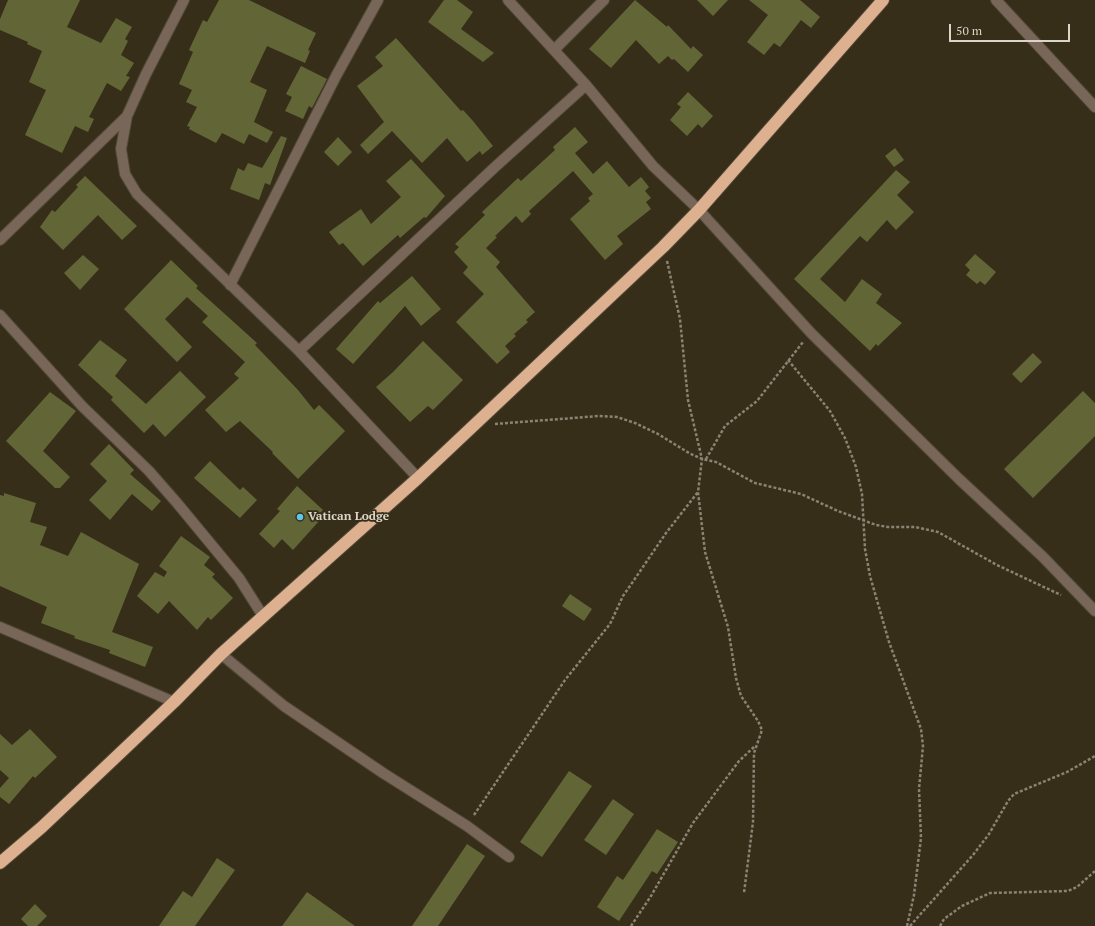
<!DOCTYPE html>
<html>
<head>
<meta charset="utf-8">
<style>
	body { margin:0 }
	#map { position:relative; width:1095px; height:926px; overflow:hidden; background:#372e1a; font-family:"PT Serif",serif }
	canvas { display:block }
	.scale { position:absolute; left:949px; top:24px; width:121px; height:18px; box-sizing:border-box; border:2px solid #dbd5c9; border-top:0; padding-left:5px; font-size:12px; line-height:14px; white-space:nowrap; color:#dbd5c9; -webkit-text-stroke:3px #372e1a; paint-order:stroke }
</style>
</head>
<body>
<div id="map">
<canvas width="1095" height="926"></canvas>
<div class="scale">50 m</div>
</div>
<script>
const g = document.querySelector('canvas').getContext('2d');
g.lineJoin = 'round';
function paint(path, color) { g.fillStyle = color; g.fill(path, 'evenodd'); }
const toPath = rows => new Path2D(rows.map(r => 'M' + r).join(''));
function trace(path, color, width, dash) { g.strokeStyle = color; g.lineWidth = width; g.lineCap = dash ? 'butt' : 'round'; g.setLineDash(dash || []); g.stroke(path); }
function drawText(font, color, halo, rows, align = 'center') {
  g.font = font + ' "PT Serif",serif'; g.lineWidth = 3.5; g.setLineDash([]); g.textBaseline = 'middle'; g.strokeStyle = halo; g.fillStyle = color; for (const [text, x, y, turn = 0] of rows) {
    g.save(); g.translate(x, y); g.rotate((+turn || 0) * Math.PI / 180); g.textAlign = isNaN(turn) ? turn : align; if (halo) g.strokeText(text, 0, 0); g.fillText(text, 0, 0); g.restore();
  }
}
paint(toPath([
	[8,0,80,0,67,27,101,43,116,18,132,27,125,39,128,41,121,55,134,63,126,76,130,77,121,91,107,83,89,117,94,119,88,132,75,126,62,153,25,135,46,90,29,82,42,51,27,44,28,42,0,30,0,19],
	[219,0,249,0,316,33,308,50,310,51,305,63,267,46,250,82,267,90,254,122,273,132,267,143,249,134,244,144,222,133,216,143,189,129,190,127,187,126,197,107,186,102,192,90,179,84,193,52,189,50,203,20,207,22],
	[444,0,457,0,473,12,461,29,494,53,483,62,428,22],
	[635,0,667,27,668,25,691,49,693,46,703,55,688,72,674,59,672,60,668,56,659,64,636,40,611,68,589,49],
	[697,0,728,0,713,16],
	[749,0,800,0,820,17,811,28,801,20,780,47,774,43,764,55,747,42,768,15],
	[396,38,461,111,463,110,473,121,493,146,482,155,480,151,467,162,447,138,422,163,392,131,368,154,360,145,384,122,357,86,383,66,375,57],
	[301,66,327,79,312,108,309,106,303,119,285,111,292,97,286,94],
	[688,92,713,116,702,128,698,124,687,136,670,120,681,107,677,104],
	[575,127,588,142,575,153,593,174,607,161,629,187,641,177,649,187,645,191,651,198,646,202,651,209,617,236,623,244,605,260,570,219,590,201,588,198,593,194,573,171,529,211,531,214,522,223,516,216,495,236,497,237,486,248,500,262,496,267,535,312,526,320,528,322,514,334,516,336,505,346,510,352,497,364,456,322,484,294,463,273,468,267,454,252,459,247,455,244,485,215,482,212,518,178,521,181,555,150,553,147],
	[281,136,287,138,270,185,265,183,259,200,230,189,238,168,244,171,248,163,262,168],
	[338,137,352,152,338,166,324,152],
	[895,148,904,160,894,167,885,156],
	[411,159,445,196,426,218,424,217,400,238,398,235,363,266,343,243,339,245,329,232,361,209,371,224,401,197,386,181],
	[896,170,910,182,897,195,914,212,896,230,887,220,867,242,860,236,820,279,845,302,862,279,882,294,876,303,902,323,878,346,876,344,870,351,794,279],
	[85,176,137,226,122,240,98,215,63,250,40,227,52,210,55,212,78,187,76,185],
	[975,254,996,272,985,285,980,281,977,284,966,275,970,270,965,265],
	[83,255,99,269,80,290,64,273],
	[171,260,198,286,196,288,257,343,255,345,298,390,314,410,319,405,345,431,298,479,272,453,273,452,240,421,226,432,205,410,239,378,234,374,245,362,202,322,208,316,187,297,165,319,192,347,177,362,124,309],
	[412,276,441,309,421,326,405,306,353,364,336,349,378,301,380,303],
	[100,340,127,360,115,376,146,404,180,371,206,397,165,437,153,424,144,433,111,400,113,397,78,365],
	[423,341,463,380,433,410,428,406,410,422,376,387,393,372],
	[1033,353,1042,362,1021,383,1012,374],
	[1083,391,1095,403,1095,436,1033,498,1004,469],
	[50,392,76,411,43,451,70,477,60,488,55,488,6,441],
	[109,444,134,470,130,474,161,501,152,511,132,494,110,520,89,500,107,481,90,464],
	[210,461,240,490,243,487,257,500,240,518,194,478],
	[297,486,323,510,316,517,320,520,293,550,282,539,274,548,259,534,280,511,277,509],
	[4,493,36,503,30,522,47,527,40,545,68,556,81,532,139,564,112,632,153,647,145,667,109,653,110,650,74,638,75,636,41,623,47,607,0,586,0,495,4,496],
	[181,536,210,557,204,565,215,574,212,577,233,598,211,620,208,617,197,630,169,601,158,614,137,596,155,572,164,577,167,572,159,566],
	[570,594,592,609,584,621,562,606],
	[30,729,57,757,35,778,33,776,9,804,0,797,0,788,9,778,0,770,0,734,12,745],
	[569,771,592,786,542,857,520,842],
	[613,799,634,814,606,855,584,840],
	[657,829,678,842,657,874,652,871,619,921,597,907,617,876,623,880],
	[467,844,485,856,438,926,412,926],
	[217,858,235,870,195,926,159,926,183,891,192,897],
	[307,892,355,926,282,926],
	[35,904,47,916,37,926,28,926,21,919]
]), '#626637');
const minor = toPath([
	[184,0,146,74,127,116,121,149,125,174,137,194,299,351,418,478],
	[508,0,586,85,653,166,699,210,811,333,959,479,1043,557,1095,611],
	[996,0,1095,107],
	[554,50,604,0],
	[0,240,127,116],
	[230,285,336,76,378,0],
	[0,315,82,406,149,471,177,503,239,578,263,616],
	[299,351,495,167,586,85],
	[0,627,174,702],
	[221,654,284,706,383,773,467,826,509,857]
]);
const highway = toPath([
	[0,863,42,827,174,702,221,654,418,478,663,247,699,210,883,0]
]);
trace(minor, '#514936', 12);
trace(highway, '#514936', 14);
trace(toPath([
	[667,261,680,319,688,400,702,459,698,492,705,552,728,627,736,678,741,696,758,721,762,730,754,753,753,822,744,893],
	[788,360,830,411,845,438,856,467,862,494,865,549,870,576,889,642,921,729,923,746,919,789,921,838,914,895,907,926],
	[495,424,599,416,617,417,635,423,658,434,689,453,702,459,716,462,755,483,801,494,838,511,876,525,888,527,915,527,938,532,997,565,1061,595],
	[706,459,725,426,757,401,803,342],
	[474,815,565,680,610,624,623,596,632,583,666,533,698,492],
	[631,926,651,896,693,823,739,761,755,746],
	[910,926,973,855,989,834,1008,801,1014,794,1067,772,1095,756],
	[940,926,944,919,962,906,990,893,1068,891,1077,887,1095,871]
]), '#8a8373', 2.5, [3, 2]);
trace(minor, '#786659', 10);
trace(highway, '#ddb190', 12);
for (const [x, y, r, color] of [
	[300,517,4,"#5bc8e7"]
]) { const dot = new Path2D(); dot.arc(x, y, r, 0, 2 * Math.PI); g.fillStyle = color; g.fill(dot); trace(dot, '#372e1a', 1.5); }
drawText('bold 12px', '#dbd5c9', '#372e1a', [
	["Vatican Lodge",308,517]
], 'left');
</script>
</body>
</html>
